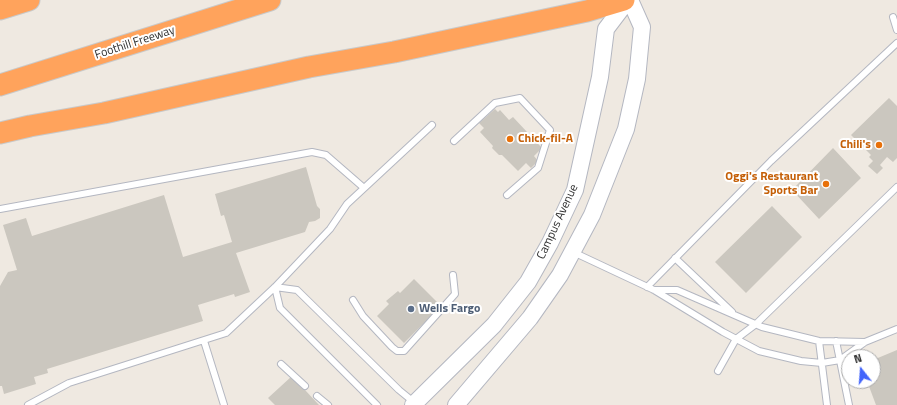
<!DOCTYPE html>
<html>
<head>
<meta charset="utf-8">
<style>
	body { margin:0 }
	#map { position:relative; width:897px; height:405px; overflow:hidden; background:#efe9e1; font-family:"Titillium Web",sans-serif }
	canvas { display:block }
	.north { position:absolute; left:841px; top:349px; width:40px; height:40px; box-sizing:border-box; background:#fff; border:1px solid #ababab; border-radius:50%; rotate:343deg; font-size:11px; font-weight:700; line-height:16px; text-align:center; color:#2e2e2e }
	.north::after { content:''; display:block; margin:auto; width:14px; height:18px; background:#4264fb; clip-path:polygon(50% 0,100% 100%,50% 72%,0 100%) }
</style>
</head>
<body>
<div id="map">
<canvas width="897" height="405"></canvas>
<div class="north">N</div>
</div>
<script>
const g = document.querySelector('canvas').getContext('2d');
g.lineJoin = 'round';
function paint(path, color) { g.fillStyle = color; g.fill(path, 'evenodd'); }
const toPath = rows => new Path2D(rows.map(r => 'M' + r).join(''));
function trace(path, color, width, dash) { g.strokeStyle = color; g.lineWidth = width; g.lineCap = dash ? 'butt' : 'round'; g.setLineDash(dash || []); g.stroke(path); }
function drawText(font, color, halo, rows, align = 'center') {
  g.font = font + ' "Titillium Web",sans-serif'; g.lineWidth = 4; g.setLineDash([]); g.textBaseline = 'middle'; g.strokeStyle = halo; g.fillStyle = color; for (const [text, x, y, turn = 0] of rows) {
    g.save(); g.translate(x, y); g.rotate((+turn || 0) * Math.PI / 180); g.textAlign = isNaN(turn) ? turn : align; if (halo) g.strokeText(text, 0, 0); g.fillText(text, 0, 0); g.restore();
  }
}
paint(toPath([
	[889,98,897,106,897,158,893,162,887,157,880,165,883,168,877,174,868,166,873,161,869,157,871,155,851,135],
	[495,109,498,112,500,110,509,120,513,117,542,148,534,156,538,161,531,168,526,163,518,171,502,155,499,155,492,148,493,146,480,132,484,128,479,123],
	[833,148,861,178,819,219,792,190],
	[306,167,317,206,320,209,320,218,315,221,309,222,305,232,236,253,250,292,235,297,234,294,198,305,203,321,47,369,48,373,34,377,36,384,4,394,2,386,0,386,0,286,8,272,17,270,3,225,26,218,32,236,164,195,183,257,232,242,224,215,221,216,215,194],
	[772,206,802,237,746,293,715,262],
	[414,279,441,306,404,343,377,316,389,304,386,301,398,291,400,293],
	[897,350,897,405,876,405,867,381,873,381,873,360],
	[292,376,319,405,275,405,268,398]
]), '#cbc7bf');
const service = toPath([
	[893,17,897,30],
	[454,141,495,103,520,98,550,130,538,168,507,195],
	[0,209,312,152,326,155,364,188],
	[573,252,654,290,723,332,759,351,801,361,822,363,840,360,865,342,897,329],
	[675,258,732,312],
	[647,287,771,161,897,43],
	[654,290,677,290,762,327,819,341,865,342],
	[353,300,363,316,392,347,397,351,404,351,455,294,453,275],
	[204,341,224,405],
	[819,341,827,405],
	[836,341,849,405],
	[281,364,305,386],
	[718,371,736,339,756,324,897,187],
	[317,396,328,405],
	[28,405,69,383,226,333,275,287,330,229,347,204,432,125],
	[377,405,280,308,275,287,297,290,399,390,415,403]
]);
const secondary = toPath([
	[413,405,494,325,528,282,550,243,575,190,600,77,606,29,628,0],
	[456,405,530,318,560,275,592,215,626,129,637,79,642,27,630,0]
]);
const motorway = toPath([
	[0,9,29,0],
	[0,85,270,0],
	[0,133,30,126,104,113,309,67,394,52,587,11,624,0]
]);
trace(service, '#b4b7c1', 8);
trace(secondary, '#b4b7c1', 18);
trace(motorway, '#c9c9c9', 23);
trace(service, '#fff', 6);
trace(secondary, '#fff', 16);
trace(motorway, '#ffa35c', 21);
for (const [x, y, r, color] of [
	[510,139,4,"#e8710a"],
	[879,145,4,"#e8710a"],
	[826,184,4,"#e8710a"],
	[411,309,4,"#5c6f8a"]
]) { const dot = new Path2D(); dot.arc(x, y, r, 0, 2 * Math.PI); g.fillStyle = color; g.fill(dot); trace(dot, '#fff', 1.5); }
drawText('12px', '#2e2e2e', '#fff', [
	["Foothill Freeway",135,43,-18],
	["Campus Avenue",558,222,-65]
]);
drawText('bold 12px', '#c56008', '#fff', [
	["Chick-fil-A",518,139,"left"],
	["Chili's",871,145],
	["Oggi's Restaurant",818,177],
	["Sports Bar",818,191]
], 'right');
drawText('bold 12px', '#4e5e75', '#fff', [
	["Wells Fargo",419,309]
], 'left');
</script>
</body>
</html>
